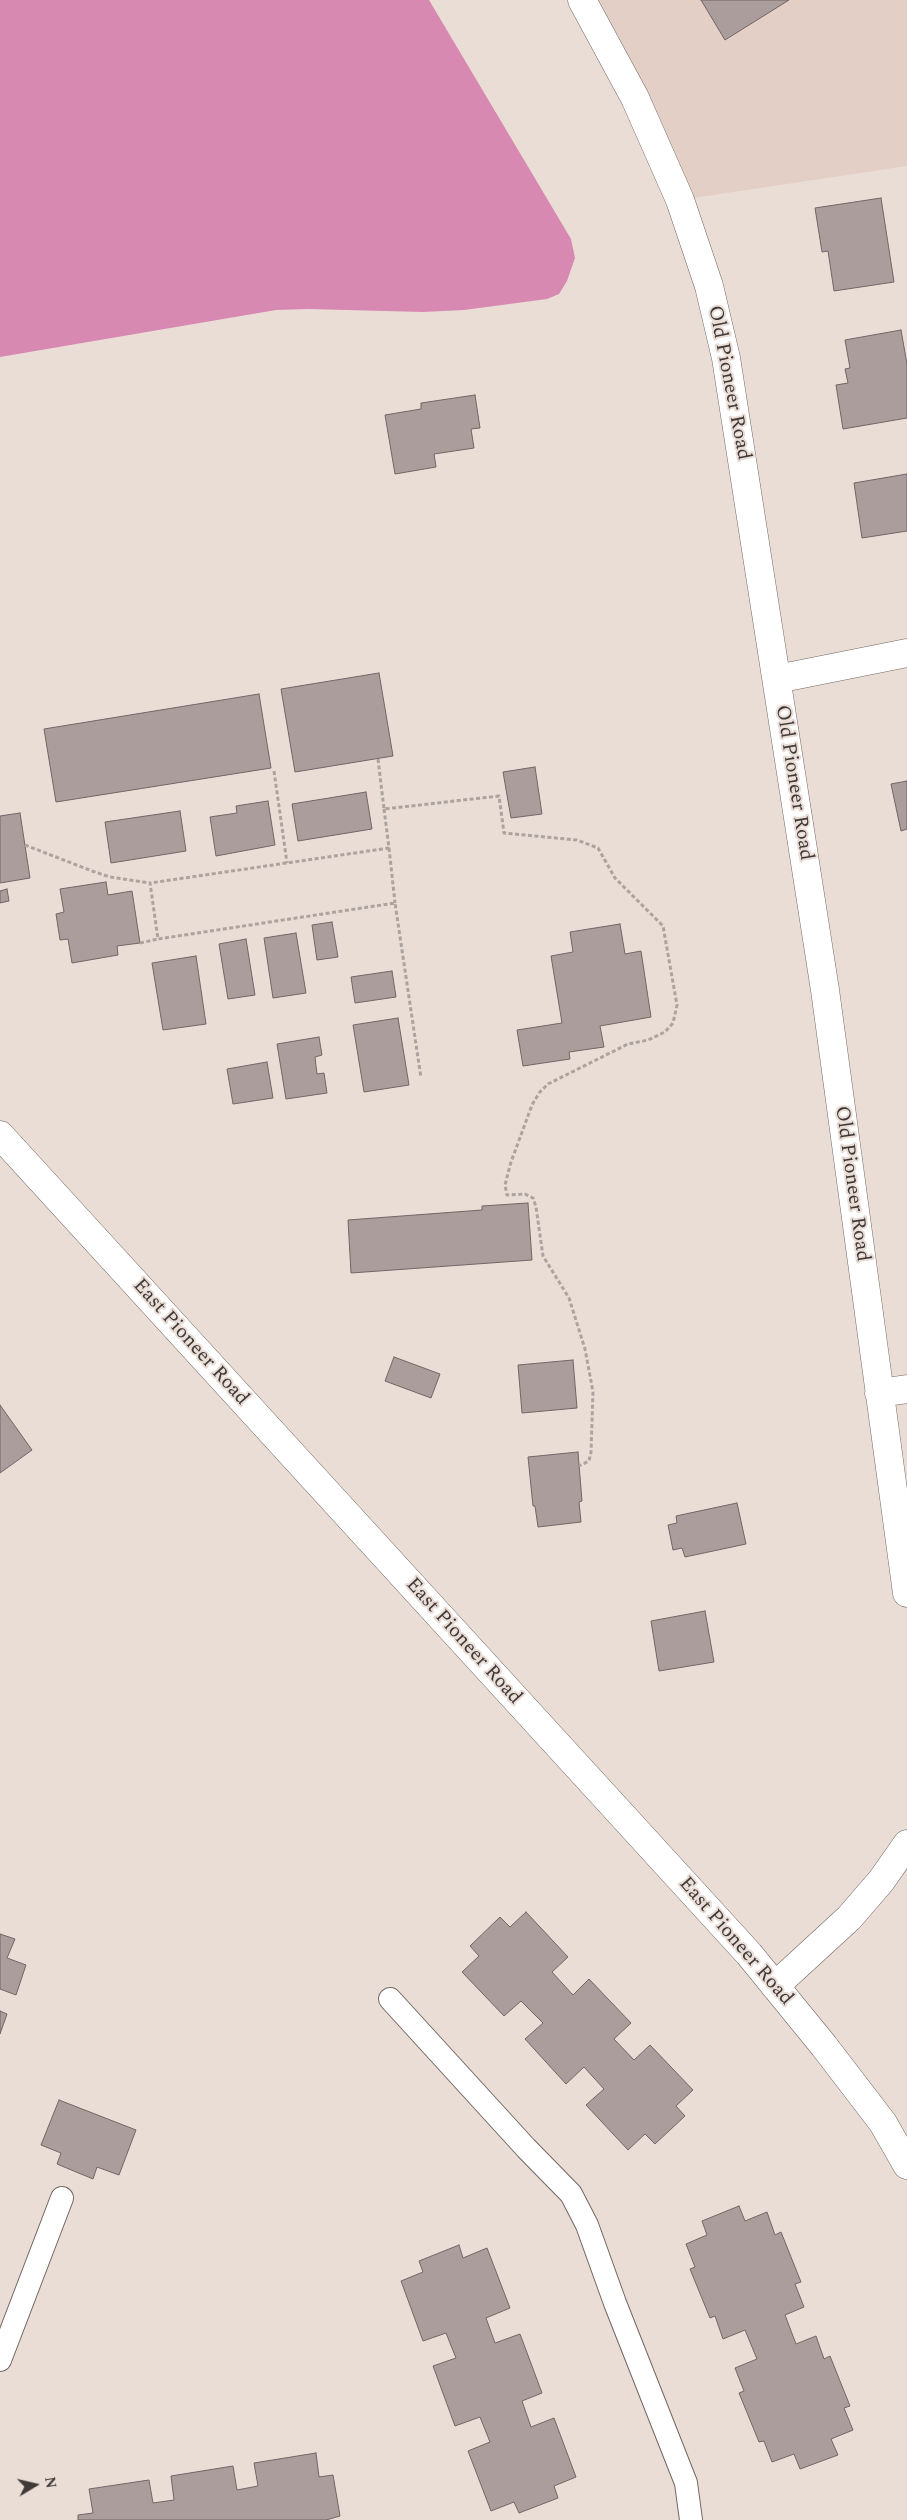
<!DOCTYPE html>
<html>
<head>
<meta charset="utf-8">
<style>
	body { margin:0 }
	#map { position:relative; width:907px; height:2520px; overflow:hidden; background:#eaddd6; font-family:Spectral,serif }
	canvas { display:block }
	.north { position:absolute; left:10px; top:2460px; width:50px; height:50px; -webkit-text-stroke:4px #eaddd6; paint-order:stroke; rotate:81deg; font-size:14px; font-weight:700; line-height:20px; text-align:center; color:#3f3a38 }
	.north::after { content:''; display:block; margin:auto; width:18px; height:22px; background:#3f3a38; clip-path:polygon(50% 0,100% 100%,50% 72%,0 100%) }
</style>
</head>
<body>
<div id="map">
<canvas width="907" height="2520"></canvas>
<div class="north">N</div>
</div>
<script>
const g = document.querySelector('canvas').getContext('2d');
g.lineJoin = 'round';
function paint(path, color) { g.fillStyle = color; g.fill(path, 'evenodd'); }
const toPath = rows => new Path2D(rows.map(r => 'M' + r).join(''));
function trace(path, color, width, dash) { g.strokeStyle = color; g.lineWidth = width; g.lineCap = dash ? 'butt' : 'round'; g.setLineDash(dash || []); g.stroke(path); }
function drawText(font, color, halo, rows, align = 'center') {
  g.font = font + ' Spectral,serif'; g.lineWidth = 4; g.setLineDash([]); g.textBaseline = 'middle'; g.strokeStyle = halo; g.fillStyle = color; for (const [text, x, y, turn = 0] of rows) {
    g.save(); g.translate(x, y); g.rotate((+turn || 0) * Math.PI / 180); g.textAlign = isNaN(turn) ? turn : align; if (halo) g.strokeText(text, 0, 0); g.fillText(text, 0, 0); g.restore();
  }
}
paint(toPath([
	[574,0,907,0,907,166,680,200]
]), '#e3cfc5');
paint(toPath([
	[0,0,429,0,571,239,575,258,567,281,559,294,547,299,464,310,423,312,308,309,276,310,0,357]
]), '#d789b1');
const building = toPath([
	[701,0,789,0,725,40,701,0],
	[881,198,894,282,834,291,828,251,822,252,815,208,881,198],
	[901,330,907,364,907,418,843,429,836,385,848,383,845,369,850,368,845,340,901,330],
	[475,395,480,428,471,429,474,448,434,454,436,467,395,474,385,415,421,409,421,403,475,395],
	[907,474,907,531,862,538,854,483,907,474],
	[379,673,393,756,295,772,281,689,379,673],
	[259,694,271,768,56,802,44,729,259,694],
	[535,767,542,814,511,818,503,772,535,767],
	[907,781,907,829,901,831,891,784,907,781],
	[366,792,372,829,298,841,292,804,366,792],
	[268,801,275,845,216,856,210,817,237,813,236,806,268,801],
	[180,811,186,851,111,863,105,822,180,811],
	[20,813,30,878,0,883,0,816,20,813],
	[106,882,108,895,132,891,140,943,117,946,118,955,72,963,68,939,60,940,56,914,64,912,60,889,106,882],
	[7,889,9,901,0,903,0,891,7,889],
	[332,922,338,957,317,960,312,925,332,922],
	[620,924,625,954,641,951,651,1017,600,1026,604,1047,569,1052,570,1059,523,1066,517,1030,562,1023,551,956,573,952,570,932,620,924],
	[296,933,306,993,273,998,264,938,296,933],
	[246,939,255,995,228,999,219,944,246,939],
	[196,956,206,1024,163,1030,152,963,196,956],
	[392,971,396,997,355,1003,351,977,392,971],
	[398,1018,409,1085,364,1092,353,1025,398,1018],
	[319,1037,322,1055,315,1057,317,1074,324,1073,327,1093,286,1099,277,1044,319,1037],
	[267,1062,273,1098,233,1104,227,1069,267,1062],
	[528,1203,532,1260,351,1273,348,1220,482,1210,482,1206,528,1203],
	[394,1357,440,1374,431,1398,385,1381,394,1357],
	[573,1360,577,1408,522,1413,518,1365,573,1360],
	[0,1405,32,1450,0,1473,0,1405],
	[578,1452,582,1501,579,1502,581,1522,538,1527,535,1506,533,1506,528,1457,578,1452],
	[737,1503,746,1544,685,1557,682,1548,673,1550,668,1525,677,1523,676,1516,737,1503],
	[705,1611,714,1662,659,1671,651,1621,705,1611],
	[526,1912,568,1957,552,1972,573,1995,589,1979,631,2023,614,2039,634,2060,650,2045,693,2090,676,2106,685,2116,655,2144,645,2134,628,2150,586,2105,604,2089,584,2067,566,2084,525,2039,543,2023,521,2001,504,2016,462,1972,479,1956,470,1946,500,1917,510,1927,526,1912],
	[0,1934,15,1939,7,1958,26,1965,16,1995,0,1989,0,1934],
	[0,2011,7,2014,0,2034,0,2011],
	[59,2100,136,2130,119,2175,97,2167,93,2179,57,2164,61,2153,41,2145,59,2100],
	[739,2206,745,2221,767,2212,775,2235,781,2232,801,2282,795,2284,804,2307,785,2315,796,2344,816,2336,824,2359,830,2356,850,2406,844,2408,853,2430,831,2439,838,2455,800,2469,794,2454,772,2462,764,2441,759,2442,739,2393,744,2391,735,2368,757,2359,745,2330,723,2339,715,2316,710,2318,690,2269,695,2267,686,2244,707,2235,702,2221,739,2206],
	[459,2245,463,2258,487,2248,510,2308,486,2318,495,2343,520,2334,542,2393,522,2401,531,2427,554,2418,576,2477,554,2486,558,2498,519,2513,514,2502,491,2511,468,2451,490,2442,480,2417,455,2426,433,2366,456,2358,446,2333,423,2341,401,2281,423,2272,419,2261,459,2245],
	[316,2453,319,2477,333,2475,340,2516,326,2520,78,2520,78,2515,93,2513,89,2489,149,2480,153,2503,174,2500,171,2476,233,2466,237,2490,258,2486,254,2463,316,2453]
]);
paint(building, '#ac9d9d');
trace(building, '#726565', 1);
const service = toPath([
	[390,1999,526,2148,571,2194,587,2225,615,2303,686,2483,691,2520],
	[0,2360,62,2198]
]);
const minor = toPath([
	[582,0,635,98,680,200,709,286,726,358,825,990,907,1593],
	[777,679,907,653],
	[879,1393,907,1389],
	[775,1986,849,1918,881,1881,907,1844]
]);
const secondary = toPath([
	[0,1135,749,1954,824,2046,883,2123,907,2165]
]);
trace(service, '#726762', 24);
trace(minor, '#726762', 29);
trace(secondary, '#726762', 29);
trace(toPath([
	[378,759,384,809,499,796,504,833,577,840,598,848,615,878,663,926,677,1005,673,1023,665,1032,648,1040,628,1044,548,1084,539,1093,532,1105,511,1162,505,1185,507,1195,525,1194,533,1198,536,1207,543,1256,569,1298,585,1349,593,1392,591,1452,589,1461,579,1466],
	[274,771,287,863],
	[384,809,389,848,150,883,158,939,395,903,421,1078],
	[25,845,92,871,110,877,150,883],
	[389,848,395,903],
	[140,943,158,939]
]), '#ada39e', 3, [4, 2.5]);
trace(service, '#fff', 22);
trace(minor, '#fff', 28);
trace(secondary, '#fff', 28);
drawText('20px', '#3f3a38', '#eaddd6', [
	["Old Pioneer Road",728,383,79],
	["Old Pioneer Road",793,783,81],
	["Old Pioneer Road",851,1184,82],
	["East Pioneer Road",190,1343,48],
	["East Pioneer Road",463,1642,48],
	["East Pioneer Road",735,1942,49]
]);
</script>
</body>
</html>
